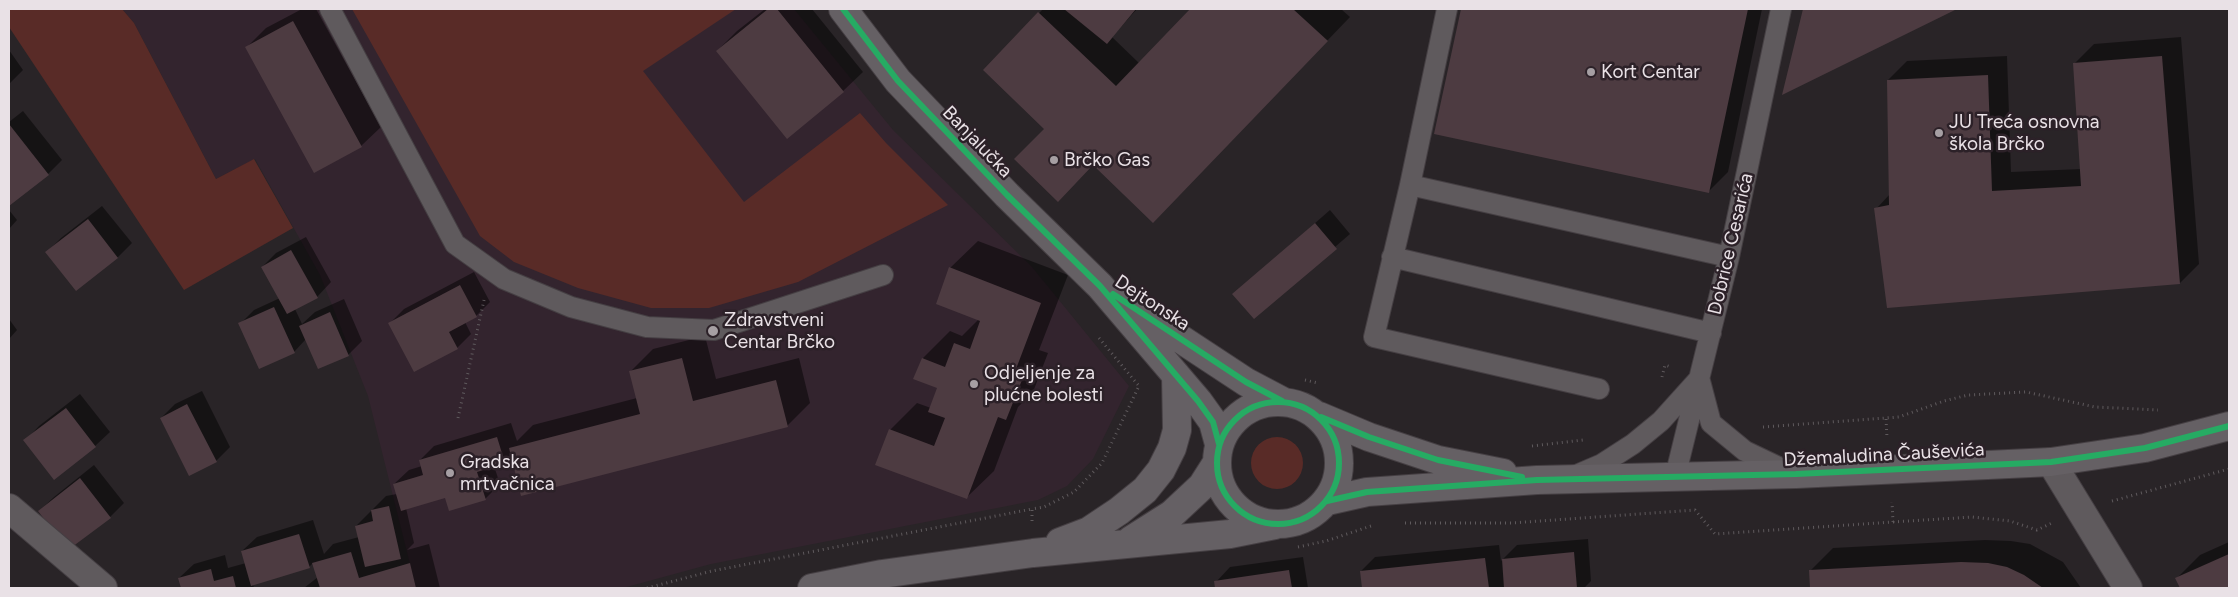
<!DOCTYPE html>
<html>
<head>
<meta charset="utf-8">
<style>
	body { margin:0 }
	#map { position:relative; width:2238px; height:597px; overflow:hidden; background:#292427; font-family:Figtree,sans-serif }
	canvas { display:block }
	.frame { position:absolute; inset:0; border:10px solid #e9e1e6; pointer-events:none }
</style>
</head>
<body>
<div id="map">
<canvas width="2238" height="597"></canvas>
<div class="frame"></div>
</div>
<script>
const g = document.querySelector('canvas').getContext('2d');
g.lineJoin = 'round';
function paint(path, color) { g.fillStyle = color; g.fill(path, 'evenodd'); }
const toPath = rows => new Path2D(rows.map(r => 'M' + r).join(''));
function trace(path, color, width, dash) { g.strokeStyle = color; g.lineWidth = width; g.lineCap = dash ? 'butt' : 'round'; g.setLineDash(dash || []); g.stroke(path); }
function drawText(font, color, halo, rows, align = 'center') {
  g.font = font + ' Figtree,sans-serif'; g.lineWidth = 5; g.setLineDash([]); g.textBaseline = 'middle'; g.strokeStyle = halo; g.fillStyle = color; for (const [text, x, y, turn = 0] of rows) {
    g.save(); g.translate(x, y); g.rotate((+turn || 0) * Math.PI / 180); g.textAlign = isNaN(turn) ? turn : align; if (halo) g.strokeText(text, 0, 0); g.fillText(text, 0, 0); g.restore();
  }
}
paint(toPath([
	[122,9,794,9,893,130,1032,267,1129,386,1093,459,1067,486,1038,500,711,564,623,588,416,588,368,396,320,275,255,159,216,179,134,23]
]), '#33242e');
paint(toPath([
	[9,9,122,9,134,23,216,179,254,159,293,228,184,290,9,27],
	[352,9,736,9,643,71,744,202,860,113,886,143,948,205,798,282,709,308,651,308,578,288,514,262,480,236],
	'1251 463a26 26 0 1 1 52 0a26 26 0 1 1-52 0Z'
]), '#592b27');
paint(toPath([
	[302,9,316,9,381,127,361,146,247,47,266,28],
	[765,9,812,9,863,72,843,91,717,51,737,31],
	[1043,9,1137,9,1112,37,1139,63,1192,9,1341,9,1350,17,1176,198,1094,164,1046,128,985,70],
	[1462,9,1762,9,1728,172,1708,192,1436,133],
	[1804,9,1954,9,1784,92],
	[2181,37,2199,264,2180,283,1876,209,1890,194,1888,80,1907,61,2007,56,2011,172,2081,169,2074,64,2094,44],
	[9,50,23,70,9,84],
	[23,111,62,160,48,174,9,204,9,122],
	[102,206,132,243,118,257,77,289,47,252,61,238],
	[9,210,17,220,9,229],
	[1330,210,1350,234,1254,317,1234,294],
	[306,237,331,282,317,297,295,309,302,324,315,312,344,299,362,341,348,355,306,339,294,352,240,324,254,310,280,298,262,267,276,253],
	[978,241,1068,275,1039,350,1048,353,1033,392,1018,407,994,471,966,498,890,430,917,403,931,408,939,387,923,358,950,331,962,336,979,319,950,268],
	[474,272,490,302,476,316,465,322,471,334,457,348,390,323,404,309],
	[9,319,17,330,9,339],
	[705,336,716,379,799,358,810,403,787,426,512,455,504,462,494,466,500,484,485,499,446,496,406,508,414,543,407,550,429,544,440,588,304,588,318,577,313,563,309,567,253,584,254,588,182,588,179,578,194,564,225,555,228,568,246,563,242,551,257,537,313,520,324,554,333,544,359,537,356,526,386,496,397,494,394,484,409,470,422,466,420,460,434,446,511,423,517,441,533,425,637,398,630,372,653,349],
	[202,391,230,447,216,461,161,418,175,404],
	[80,394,110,432,95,446,55,478,25,441,39,426],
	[94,465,124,503,110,517,39,511,54,497],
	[1588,539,1591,581,1584,588,1363,588,1361,571,1375,557,1499,545,1501,561,1517,545],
	[1985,540,2011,541,2030,544,2063,562,2081,588,1812,588,1810,571,1833,548],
	[2229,542,2229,588,2181,588,2177,578,2200,555],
	[1303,557,1308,588,1217,588,1216,582,1230,567]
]), '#0007');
paint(toPath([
	[768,9,777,9,844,92,787,139,716,51],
	[1064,9,1136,9,1107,44],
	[1190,9,1293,9,1328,41,1153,223,1093,165,1058,202,1014,159,1044,129,983,70,1038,12,1116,86],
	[1461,9,1748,9,1709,193,1434,134],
	[1803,9,1957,9,1782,95],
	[293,21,362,147,314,173,245,47],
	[2162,56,2180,284,1887,308,1874,208,1889,205,1887,80,1988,75,1992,191,2081,186,2073,63],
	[9,124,49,175,9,206],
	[88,219,118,258,76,291,45,252],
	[1315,223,1337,249,1254,319,1232,294],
	[291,250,318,298,287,314,261,267],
	[949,267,1041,303,1013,377,1022,380,1006,420,998,417,967,499,875,465,889,429,934,446,945,418,928,412,937,388,913,379,922,358,945,367,954,343,970,349,980,321,936,304],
	[460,285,477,317,449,332,458,349,414,372,388,323],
	[274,307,295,353,259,369,238,323],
	[330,312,349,356,318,369,299,326],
	[682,358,693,401,776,380,788,427,521,496,509,448,640,414,629,371],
	[187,404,217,462,189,476,160,418],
	[66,408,96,447,54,480,23,440],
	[497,437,505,463,477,472,486,500,449,511,445,498,401,511,393,484,423,475,419,460],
	[80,478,111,518,68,550,38,511],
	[389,506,401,559,365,567,355,526,373,521,371,510],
	[299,534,310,568,251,586,241,551],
	[351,552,359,578,410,563,416,588,320,588,312,563],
	[1574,552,1577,588,1504,588,1502,559],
	[2229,554,2229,588,2180,588,2175,578],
	[1485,558,1489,588,1362,588,1360,571],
	[1961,562,1988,563,2007,567,2024,575,2043,588,1810,588,1809,570],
	[211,569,214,581,233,576,236,588,181,588,178,578],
	[1289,570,1292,588,1215,588,1214,581]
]), '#4d3b41');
const lane = toPath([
	[330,9,455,244,504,279,571,307,647,327,714,330,883,275],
	[1410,185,1447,9],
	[1392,257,1711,333],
	[1700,381,1711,423,1745,451,1789,472],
	[1599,389,1374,337,1410,185,1729,257],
	[1574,476,1602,464,1633,444,1661,421,1698,380],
	[1675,477,1729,257,1781,9]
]);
const street = toPath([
	[2051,462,2128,588],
	[9,508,103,588]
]);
const secondary = toPath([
	[843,9,898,81,1007,195,1100,286,1198,401,1213,422,1219,444],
	[1126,303,1246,382,1282,401],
	'1217 463a61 61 0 1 1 122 0a61 61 0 1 1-122 0Z',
	[1319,416,1369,437,1438,460,1503,473],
	[1327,501,1367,492,1537,480,1796,474,2051,462,2145,448,2229,426],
	[1131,540,1172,514,1202,486,1216,464],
	[1060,542,1089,531,1119,511,1145,490,1161,470,1172,448,1177,430,1176,375],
	[812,588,882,574,1033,553,1230,534,1275,525]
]);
trace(lane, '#453f43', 22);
trace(street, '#453f43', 30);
trace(secondary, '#453f43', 30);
trace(toPath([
	[1662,377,1665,365,1671,367],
	[1305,380,1318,383],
	[458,418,484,300],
	[1886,419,1887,438],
	[1763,427,1899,417,1944,401,1968,395,2026,392,2095,407,2158,410],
	[1532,446,1583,440],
	[2112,501,2229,469],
	[1032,521,1032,509,1044,507,1074,492,1102,463,1139,386,1099,338],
	[1893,522,1972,517,2010,521,2037,530,2052,523],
	[1405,523,1512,523,1695,510,1715,534,1893,522,1892,502],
	[1298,547,1326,541,1374,525],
	[647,588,712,571,1032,509]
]), '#5f5a5d', 3, [1, 4]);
trace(lane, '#5f5a5d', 20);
trace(street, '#5f5a5d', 28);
trace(secondary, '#656064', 28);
trace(toPath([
	[843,9,898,81,1007,195,1100,286,1198,401,1213,422,1219,444],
	[1113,294,1246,382,1282,401],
	'1217 463a61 61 0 1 1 122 0a61 61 0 1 1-122 0Z',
	[1321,417,1369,437,1438,460,1522,477],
	[1327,501,1367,492,1537,480,1796,474,2051,462,2145,448,2229,426]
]), '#26ab63', 6);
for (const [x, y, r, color] of [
	[1591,72,5,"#a69fa3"],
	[1939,133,5,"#a69fa3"],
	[1054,160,5,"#a69fa3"],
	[713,331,6,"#a69fa3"],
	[974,384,5,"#a69fa3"],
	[450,473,5,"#a69fa3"]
]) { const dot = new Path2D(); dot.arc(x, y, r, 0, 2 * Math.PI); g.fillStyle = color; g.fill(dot); trace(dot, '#2c2128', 2); }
drawText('19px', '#e9e1e6', '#2c2128', [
	["Kort Centar",1601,72],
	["JU Treća osnovna",1949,122],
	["škola Brčko",1949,144],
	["Brčko Gas",1064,160],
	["Zdravstveni",724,320],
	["Centar Brčko",724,342],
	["Odjeljenje za",984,373],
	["plućne bolesti",984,395],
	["Gradska",460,462],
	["mrtvačnica",460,484]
], 'left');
drawText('19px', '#e9e1e6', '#2c2128', [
	["Banjalučka",977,142,46],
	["Dobrice Cesarića",1731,244,-77],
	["Dejtonska",1152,303,33],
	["Džemaludina Čauševića",1884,455,-3]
]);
</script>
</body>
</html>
